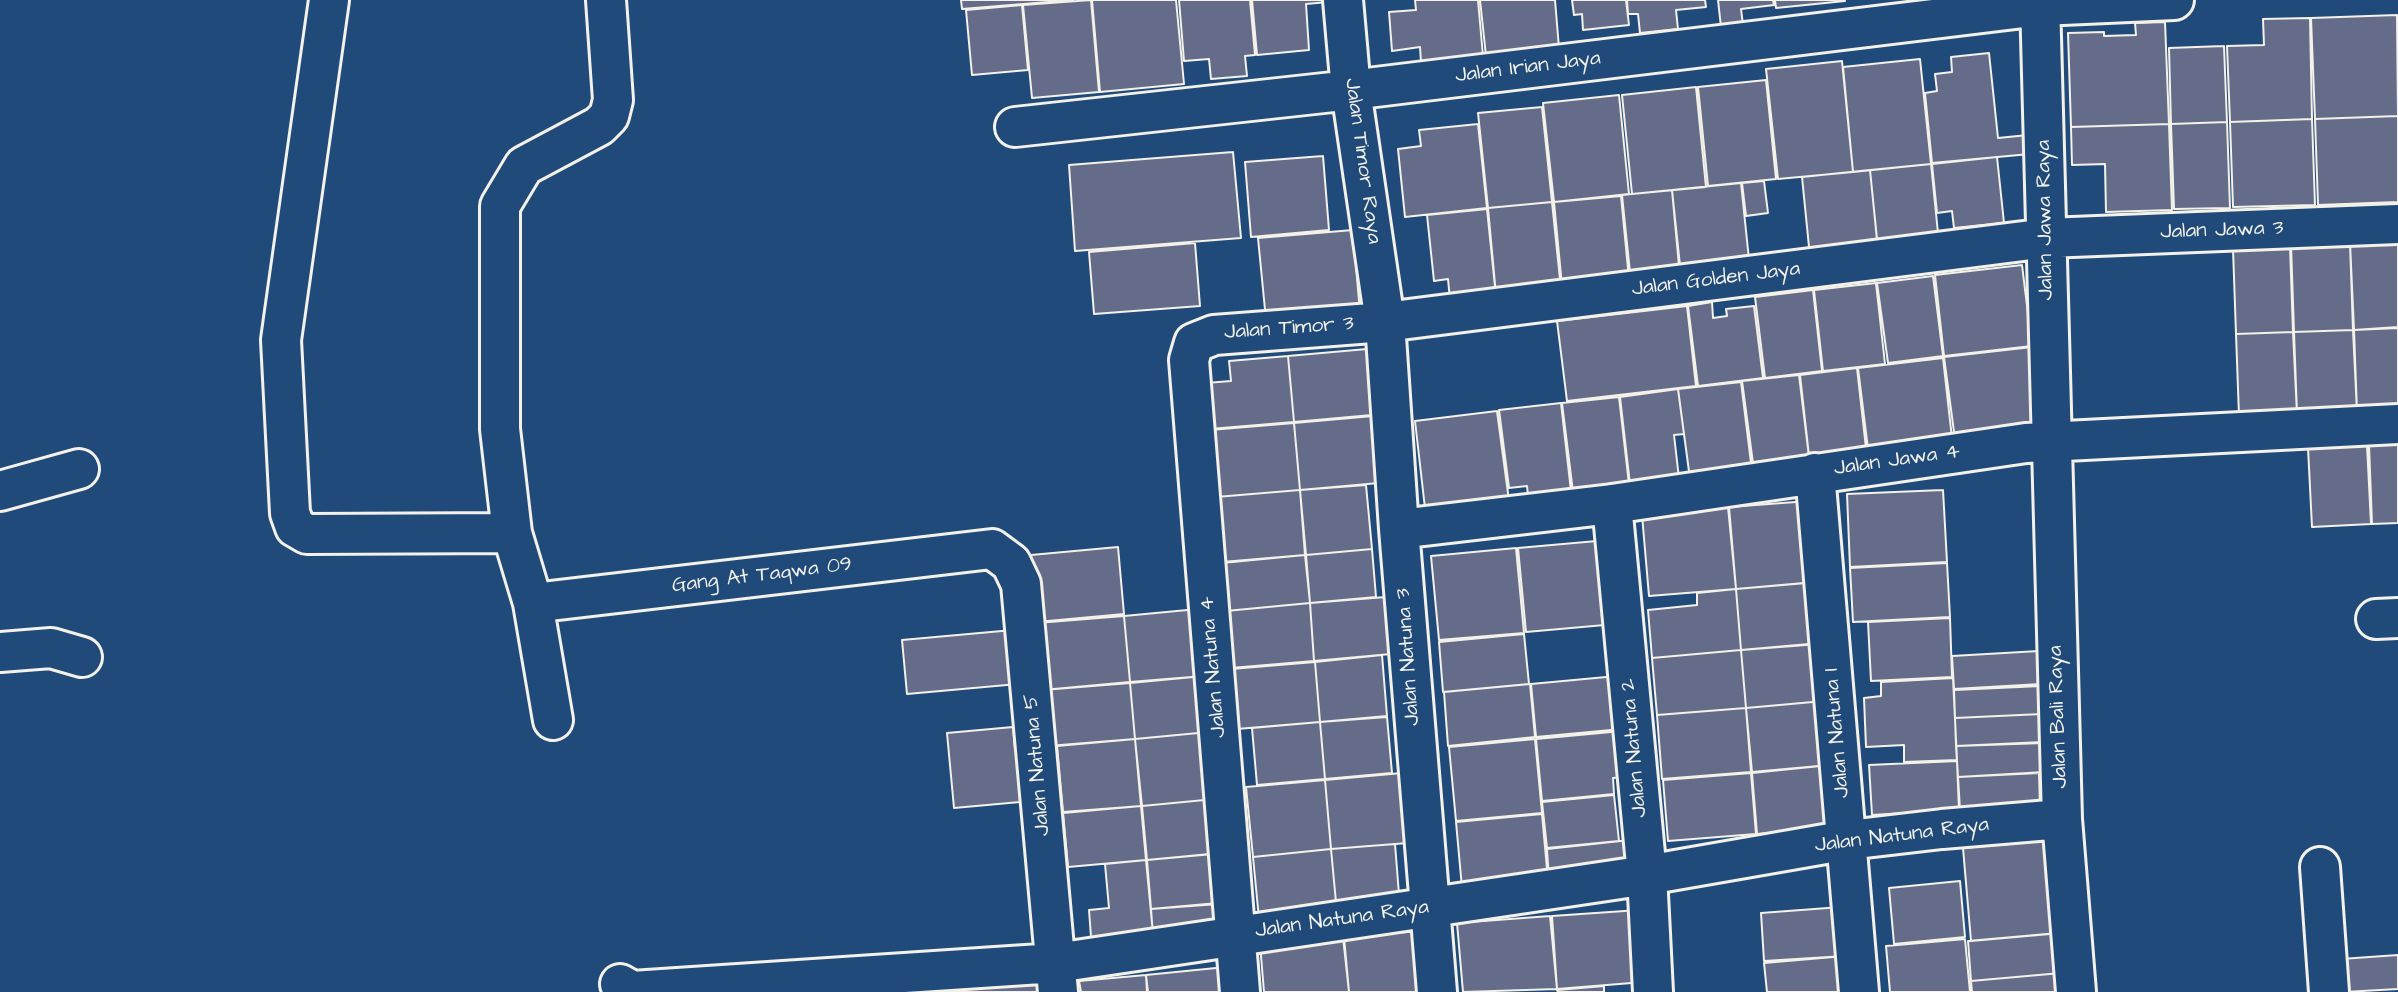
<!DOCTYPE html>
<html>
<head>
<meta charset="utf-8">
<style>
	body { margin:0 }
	canvas { display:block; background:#1f4a7a }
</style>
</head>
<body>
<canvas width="2398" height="992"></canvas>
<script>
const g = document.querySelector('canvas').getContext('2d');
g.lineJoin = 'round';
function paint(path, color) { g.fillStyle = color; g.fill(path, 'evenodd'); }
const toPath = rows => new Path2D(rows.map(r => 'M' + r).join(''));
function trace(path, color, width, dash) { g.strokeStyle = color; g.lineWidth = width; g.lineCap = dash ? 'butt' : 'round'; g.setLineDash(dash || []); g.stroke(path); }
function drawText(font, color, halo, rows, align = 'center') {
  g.font = font + ' "Architects Daughter",sans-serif'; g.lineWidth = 5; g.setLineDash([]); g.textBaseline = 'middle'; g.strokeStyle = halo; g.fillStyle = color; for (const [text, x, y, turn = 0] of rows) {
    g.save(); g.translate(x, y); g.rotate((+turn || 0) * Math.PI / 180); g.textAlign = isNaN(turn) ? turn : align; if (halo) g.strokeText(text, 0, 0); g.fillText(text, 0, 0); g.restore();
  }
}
const building = toPath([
	[961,0,1073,0,962,9,961,0],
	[1091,0,1099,92,1032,98,1023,5,1091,0],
	[1092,0,1176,0,1184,84,1100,92,1092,0],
	[1179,0,1250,0,1255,55,1245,56,1247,76,1211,79,1209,59,1184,61,1179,0],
	[1252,0,1328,0,1328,2,1306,4,1309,50,1257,55,1252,0],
	[1415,0,1478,0,1483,56,1421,62,1420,47,1392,51,1389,12,1416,10,1415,0],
	[1480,0,1555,0,1559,48,1486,56,1480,0],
	[1572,0,1626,0,1629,25,1583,30,1582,14,1574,15,1572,0],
	[1627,0,1705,0,1706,7,1676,10,1678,29,1640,33,1638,14,1628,14,1627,0],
	[1718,0,1773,0,1774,5,1741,9,1743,25,1721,27,1718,0],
	[1775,0,1844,0,1845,1,1776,8,1775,0],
	[1022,5,1028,70,972,75,966,10,1022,5],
	[2397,15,2398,116,2315,119,2311,18,2397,15],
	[2310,18,2312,119,2230,122,2227,46,2264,45,2263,19,2310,18],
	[2165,22,2169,124,2071,127,2068,33,2104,32,2104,36,2136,35,2135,23,2165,22],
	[2224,46,2227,122,2171,124,2169,48,2224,46],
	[1989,53,1998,138,2028,135,2030,154,1932,163,1925,93,1937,91,1935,74,1952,72,1951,57,1989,53],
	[1920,59,1931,164,1853,172,1843,67,1920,59],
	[1842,61,1853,172,1778,179,1766,69,1842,61],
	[1766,80,1776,179,1708,186,1698,87,1766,80],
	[1696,87,1706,187,1632,194,1622,95,1696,87],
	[1619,95,1629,194,1554,202,1543,103,1619,95],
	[1542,107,1552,202,1488,208,1478,113,1542,107],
	[2398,116,2398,202,2318,205,2315,119,2398,116],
	[2312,119,2315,205,2233,207,2230,122,2312,119],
	[2227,122,2230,208,2174,209,2171,124,2227,122],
	[1478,124,1487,208,1405,217,1398,149,1421,146,1419,130,1478,124],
	[2169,124,2172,210,2106,212,2105,164,2072,165,2071,127,2169,124],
	[1233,152,1241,238,1075,251,1069,165,1233,152],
	[1323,156,1329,230,1251,237,1245,162,1323,156],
	[1997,157,2004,223,1954,228,1952,211,1937,213,1932,164,1997,157],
	[1931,164,1939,243,1878,249,1870,170,1931,164],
	[1870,170,1878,250,1810,257,1802,177,1870,170],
	[1764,181,1768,213,1746,216,1742,183,1764,181],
	[1741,183,1750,269,1681,275,1672,190,1741,183],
	[1672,190,1680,277,1631,282,1622,195,1672,190],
	[1621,196,1629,279,1562,286,1554,202,1621,196],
	[1552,202,1561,289,1496,295,1488,208,1552,202],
	[1487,209,1497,306,1451,310,1448,279,1434,281,1427,215,1487,209],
	[1353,230,1360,313,1266,320,1258,238,1353,230],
	[2398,242,2398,327,2354,330,2350,243,2398,242],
	[1195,243,1200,306,1094,314,1089,252,1195,243],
	[2350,243,2353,330,2294,332,2291,245,2350,243],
	[2290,246,2293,332,2236,334,2233,249,2290,246],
	[2022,265,2032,346,1944,356,1935,275,2022,265],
	[1933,276,1943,356,1888,363,1877,283,1933,276],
	[1876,283,1885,364,1823,371,1814,290,1876,283],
	[1813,290,1822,371,1765,378,1755,297,1813,290],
	[1712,302,1713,318,1727,316,1726,309,1754,306,1763,378,1698,386,1688,306,1712,302],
	[1687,306,1696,386,1567,401,1557,321,1687,306],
	[2398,328,2398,410,2357,412,2354,330,2398,328],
	[2353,330,2357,412,2297,414,2294,332,2353,330],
	[2293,332,2297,414,2239,416,2236,334,2293,332],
	[2032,347,2043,437,1956,447,1944,357,2032,347],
	[1367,349,1372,415,1294,422,1288,356,1367,349],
	[1288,356,1294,422,1210,429,1206,383,1231,381,1229,361,1288,356],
	[1943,358,1953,447,1869,457,1858,368,1943,358],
	[1857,368,1867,457,1810,465,1800,375,1857,368],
	[1799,375,1810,465,1754,471,1742,381,1799,375],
	[1741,382,1752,471,1690,479,1678,389,1741,382],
	[1678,389,1684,434,1674,435,1680,487,1631,493,1620,397,1678,389],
	[1619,397,1630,493,1574,500,1562,403,1619,397],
	[1561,403,1572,500,1529,505,1527,486,1509,488,1499,410,1561,403],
	[1497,411,1510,508,1426,517,1415,421,1497,411],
	[1373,416,1379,483,1300,490,1294,423,1373,416],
	[1294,423,1300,490,1216,497,1210,430,1294,423],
	[2398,444,2398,523,2372,524,2369,445,2398,444],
	[2367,445,2371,524,2312,527,2308,448,2367,445],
	[1366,485,1372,549,1306,555,1300,490,1366,485],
	[1300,490,1305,555,1222,562,1216,497,1300,490],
	[1943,490,1947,562,1850,567,1847,494,1943,490],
	[1809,501,1815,582,1736,589,1729,507,1809,501],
	[1728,507,1736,589,1649,596,1642,515,1728,507],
	[1608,540,1616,624,1526,632,1518,548,1608,540],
	[1118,547,1124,614,1037,622,1031,555,1118,547],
	[1516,548,1524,633,1439,640,1431,556,1516,548],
	[1372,549,1376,597,1310,603,1306,555,1372,549],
	[1305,555,1310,603,1226,611,1222,563,1305,555],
	[1947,563,1950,617,1853,622,1850,568,1947,563],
	[1818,582,1819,598,1806,599,1809,644,1741,650,1736,589,1818,582],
	[1736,589,1741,650,1652,658,1648,610,1697,605,1697,593,1736,589],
	[1386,597,1391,654,1314,661,1310,603,1386,597],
	[1310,603,1314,661,1231,668,1226,611,1310,603],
	[1198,609,1204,676,1130,682,1124,616,1198,609],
	[1124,616,1130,682,1043,690,1037,623,1124,616],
	[1950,618,1952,677,1871,681,1868,622,1950,618],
	[1013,630,1018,684,907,694,902,640,1013,630],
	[1524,634,1529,684,1443,692,1439,642,1524,634],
	[1819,644,1824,701,1746,708,1741,650,1819,644],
	[1741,650,1746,708,1657,715,1652,658,1741,650],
	[2039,651,2041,684,1954,689,1952,656,2039,651],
	[1382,655,1387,716,1320,722,1315,662,1382,655],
	[1315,662,1320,722,1237,729,1231,669,1315,662],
	[1204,676,1209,732,1135,739,1130,683,1204,676],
	[1617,676,1622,729,1536,737,1531,684,1617,676],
	[1953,678,1957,760,1904,762,1904,745,1866,747,1864,698,1881,696,1881,682,1953,678],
	[1130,683,1135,739,1048,746,1043,690,1130,683],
	[1530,684,1535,737,1448,746,1444,692,1530,684],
	[2041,686,2042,714,1955,718,1954,690,2041,686],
	[1824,701,1830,765,1752,772,1746,708,1824,701],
	[1746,708,1751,772,1662,779,1657,715,1746,708],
	[2042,714,2043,742,1956,746,1955,718,2042,714],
	[1387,717,1392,773,1325,779,1320,722,1387,717],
	[1320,722,1325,779,1257,785,1252,728,1320,722],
	[1013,727,1015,749,1022,748,1025,782,1019,783,1020,802,954,808,947,733,1013,727],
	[1622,731,1627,777,1613,778,1614,794,1542,801,1536,739,1622,731],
	[1209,732,1215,799,1142,806,1135,739,1209,732],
	[1135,739,1141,806,1063,812,1057,746,1135,739],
	[1535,739,1542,813,1456,821,1449,747,1535,739],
	[2044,743,2045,772,1958,777,1956,746,2044,743],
	[1957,761,1959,810,1872,815,1869,765,1957,761],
	[1830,765,1835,827,1757,834,1752,773,1830,765],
	[1402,773,1408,843,1331,849,1325,780,1402,773],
	[1751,773,1756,834,1668,841,1663,780,1751,773],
	[2039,773,2040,807,1960,810,1958,777,2039,773],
	[1325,780,1331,849,1253,857,1246,787,1325,780],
	[1614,795,1619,841,1547,848,1542,802,1614,795],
	[1215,799,1220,853,1147,860,1142,806,1215,799],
	[1141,806,1146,860,1068,867,1063,813,1141,806],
	[1542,814,1548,880,1462,888,1456,822,1542,814],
	[1630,840,1632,871,1549,880,1547,849,1630,840],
	[2054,840,2061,933,1971,941,1963,848,2054,840],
	[1395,844,1400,907,1337,913,1331,849,1395,844],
	[1331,849,1337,913,1259,919,1253,857,1331,849],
	[1213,854,1218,903,1151,909,1147,860,1213,854],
	[1146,860,1154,944,1092,950,1089,910,1109,908,1105,864,1146,860],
	[1960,881,1965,937,1894,944,1889,888,1960,881],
	[1218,904,1220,930,1153,936,1151,909,1218,904],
	[1841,907,1845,956,1764,961,1761,913,1841,907],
	[1639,910,1644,982,1557,989,1552,916,1639,910],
	[1550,916,1557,989,1463,992,1457,923,1550,916],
	[1420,931,1425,992,1349,992,1344,937,1420,931],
	[2058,933,2061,973,1971,981,1968,941,2058,933],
	[1343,937,1349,992,1264,992,1260,944,1343,937],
	[1965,939,1970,992,1890,992,1886,946,1965,939],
	[2398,955,2398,989,2344,992,2341,959,2398,955],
	[1845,956,1848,992,1767,992,1764,963,1845,956],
	[1226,967,1229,992,1148,992,1146,975,1226,967],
	[2061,973,2063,992,1972,992,1971,981,2061,973],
	[1146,975,1147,992,1081,992,1079,981,1146,975],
	[1042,979,1042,992,941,992,941,983,1042,979],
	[1604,986,1604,992,1558,992,1557,990,1604,986]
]);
paint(building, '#656c8a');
trace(building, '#f4f1e8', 2);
const minor = toPath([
	[329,0,281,340,290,513,295,527,307,534,512,533],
	[1343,0,1351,90,1385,322,1399,529,1437,992],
	[2040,0,2062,819,2076,992],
	[1015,127,1351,90,2040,6,2174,0],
	[1815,473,1859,992],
	[0,491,79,469],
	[1612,504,1647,875,1653,992],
	[1399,529,1612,504,2026,443,2398,424],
	[533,603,992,549,1011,563,1021,584,1058,992],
	[2376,619,2398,618],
	[0,652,51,648,82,657],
	[553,720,533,603,512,533,500,429,500,206,524,166,599,126,609,116,613,100,606,0],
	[2320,867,2329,992],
	[620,984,632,991,1056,963,1647,875,1848,840,1942,829,2062,819],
	[1240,992,1189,360,1194,343,1214,335,1385,322,2047,238,2398,224]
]);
trace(minor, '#f4f1e8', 44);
trace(minor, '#1f4a7a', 38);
drawText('21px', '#f4f1e8', '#1f4a7a', [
	["Jalan Irian Jaya",1528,68,-7],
	["Jalan Timor Raya",1362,161,82],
	["Jalan Jawa Raya",2046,220,-91],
	["Jalan Jawa 3",2222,231,-2],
	["Jalan Golden Jaya",1716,280,-7],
	["Jalan Timor 3",1289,329,-4],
	["Jalan Jawa 4",1897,461,-8],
	["Gang At Taqwa 09",762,576,-7],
	["Jalan Natuna 3",1409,657,-94],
	["Jalan Natuna 4",1214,667,-95],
	["Jalan Bali Raya",2059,717,-92],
	["Jalan Natuna I",1838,733,-95],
	["Jalan Natuna 2",1635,748,-95],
	["Jalan Natuna 5",1038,765,-95],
	["Jalan Natuna Raya",1902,836,-7],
	["Jalan Natuna Raya",1342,920,-8]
]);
</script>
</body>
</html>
